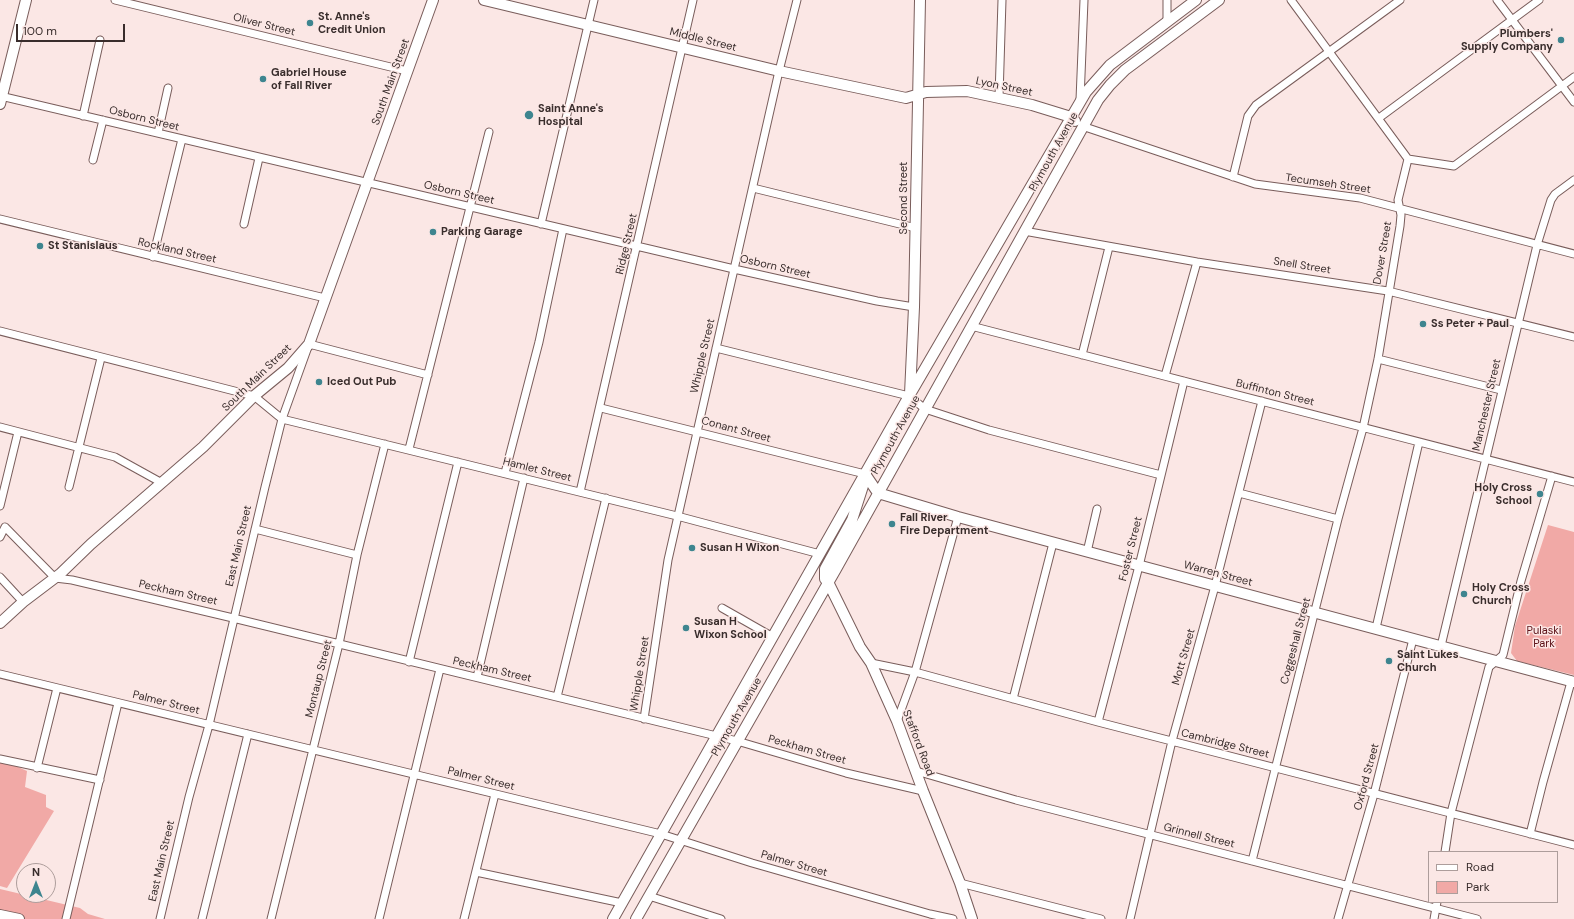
<!DOCTYPE html>
<html>
<head>
<meta charset="utf-8">
<style>
	body { margin:0 }
	#map { position:relative; width:1574px; height:919px; overflow:hidden; background:#fbe7e5; font-family:"DM Sans",sans-serif }
	canvas { display:block }
	.legend { position:absolute; left:1428px; top:851px; width:130px; height:52px; box-sizing:border-box; background:#fbe7e5; border:1px solid #ad9d9b; margin:0; padding:5px 7px; list-style:none; font-size:12px; color:#392d2c }
	.legend li { display:flex; align-items:center; gap:8px; height:20px }
	.legend b { width:20px; border:1px solid #ad9d9b }
	.north { position:absolute; left:16px; top:863px; width:40px; height:40px; box-sizing:border-box; background:#fbe7e5; border:1px solid #ad9d9b; border-radius:50%; rotate:0deg; font-size:11px; font-weight:700; line-height:16px; text-align:center; color:#392d2c }
	.north::after { content:''; display:block; margin:auto; width:14px; height:18px; background:#3e858f; clip-path:polygon(50% 0,100% 100%,50% 72%,0 100%) }
	.scale { position:absolute; left:16px; top:24px; width:109px; height:18px; box-sizing:border-box; border:2px solid #392d2c; border-top:0; padding-left:5px; font-size:12px; line-height:14px; white-space:nowrap; color:#392d2c; -webkit-text-stroke:3px #fbe7e5; paint-order:stroke }
</style>
</head>
<body>
<div id="map">
<canvas width="1574" height="919"></canvas>
<ul class="legend">
<li><b style="height:5px;background:#fff"></b>Road</li>
<li><b style="height:11px;background:#f1a9a6"></b>Park</li>
</ul>
<div class="north">N</div>
<div class="scale">100 m</div>
</div>
<script>
const g = document.querySelector('canvas').getContext('2d');
g.lineJoin = 'round';
function paint(path, color) { g.fillStyle = color; g.fill(path, 'evenodd'); }
const toPath = rows => new Path2D(rows.map(r => 'M' + r).join(''));
function trace(path, color, width, dash) { g.strokeStyle = color; g.lineWidth = width; g.lineCap = dash ? 'butt' : 'round'; g.setLineDash(dash || []); g.stroke(path); }
function drawText(font, color, halo, rows, align = 'center') {
  g.font = font + ' "DM Sans",sans-serif'; g.lineWidth = 3; g.setLineDash([]); g.textBaseline = 'middle'; g.strokeStyle = halo; g.fillStyle = color; for (const [text, x, y, turn = 0] of rows) {
    g.save(); g.translate(x, y); g.rotate((+turn || 0) * Math.PI / 180); g.textAlign = isNaN(turn) ? turn : align; if (halo) g.strokeText(text, 0, 0); g.fillText(text, 0, 0); g.restore();
  }
}
paint(toPath([
	[1548,525,1574,532,1574,675,1517,661,1511,653,1515,626],
	[0,759,27,771,25,787,46,795,46,807,54,811,7,888,0,886],
	[0,889,80,908,88,914,105,919,0,919]
]), '#f1a9a6');
const street = toPath([
	[115,0,407,71],
	[1497,0,1574,102],
	[1167,21,1167,0],
	[0,96,734,269,877,301,914,307],
	[999,97,1002,0],
	[1080,100,1084,0],
	[83,116,100,40],
	[1379,118,1539,0],
	[1082,126,1255,184,1360,198,1574,254],
	[158,133,168,88],
	[1408,159,1454,166,1574,77],
	[93,160,103,120],
	[1233,177,1248,116,1256,105,1400,0],
	[753,188,916,228],
	[0,219,325,298],
	[244,224,259,158],
	[541,224,594,0],
	[1024,231,1197,262,1388,291,1574,337],
	[153,257,182,139],
	[971,326,1574,482],
	[0,331,254,396,282,419,677,516,820,554],
	[716,348,909,396,925,409,989,430,1161,475],
	[1082,355,1109,247],
	[1378,359,1501,390],
	[1165,376,1197,262],
	[601,408,865,474],
	[0,427,115,457,162,483],
	[409,449,489,132],
	[505,473,539,342,563,229],
	[69,487,101,358],
	[580,492,693,0],
	[1239,493,1338,519],
	[0,506,18,432],
	[255,529,357,555],
	[0,537,5,527,55,578,72,580,233,618,737,741,846,773,923,791],
	[1087,552,1097,509],
	[0,577,23,602],
	[722,608,773,637],
	[1376,628,1419,442],
	[1441,646,1537,245,1551,200,1555,194,1574,180],
	[409,662,458,462],
	[871,663,915,672,1098,722,1574,845],
	[0,674,661,834,752,863,930,914,953,919],
	[477,677,524,478],
	[557,697,606,498],
	[1013,699,1053,543],
	[644,719,668,560,779,71,797,0],
	[897,721,915,672,958,517],
	[1098,722,1139,566,1184,381],
	[0,759,100,780],
	[37,768,57,688],
	[916,771,1016,800,1477,919],
	[1530,834,1543,782,1571,682],
	[1445,852,1451,813,1489,667,1503,655,1521,581,1552,476],
	[1252,861,1338,519,1363,428,1378,359,1400,226,1401,215,1398,200,1408,159,1291,0],
	[476,872,622,903],
	[960,883,1101,919],
	[649,896,721,919],
	[66,919,118,703],
	[160,919,189,797,209,725,265,487,282,419,309,344,428,375],
	[202,919,248,734],
	[271,919,339,644,357,555,385,444],
	[379,919,440,669],
	[464,919,495,794],
	[1130,919,1172,741,1215,586,1262,401],
	[1338,919,1374,794,1413,639],
	[1434,919,1437,902]
]);
const secondary = toPath([
	[484,0,779,71,906,98,926,92,967,91,1032,105,1071,117,1075,121],
	[0,104,26,0],
	[910,394,914,307,920,0],
	[865,474,878,493,958,517,1574,682],
	[863,486,852,520,825,569,825,579,828,582,860,647,871,663,897,721,923,791,960,883,972,919],
	[0,623,23,602,60,574,91,544,203,447,254,396,288,368,309,344,433,0],
	[0,915,19,919],
	[613,919,909,396,1086,92,1110,65,1196,0],
	[636,919,836,569,1098,100,1110,85,1125,70,1219,0]
]);
trace(street, '#795d5b', 9);
trace(secondary, '#795d5b', 12);
trace(street, '#fff', 7);
trace(secondary, '#fff', 10);
for (const [x, y, r, color] of [
	[310,23,4,"#3e858f"],
	[1561,40,4,"#3e858f"],
	[263,79,4,"#3e858f"],
	[529,115,5,"#3e858f"],
	[433,232,4,"#3e858f"],
	[40,246,4,"#3e858f"],
	[1423,324,4,"#3e858f"],
	[319,382,4,"#3e858f"],
	[1540,494,4,"#3e858f"],
	[892,524,4,"#3e858f"],
	[692,548,4,"#3e858f"],
	[1464,594,4,"#3e858f"],
	[686,628,4,"#3e858f"],
	[1389,661,4,"#3e858f"]
]) { const dot = new Path2D(); dot.arc(x, y, r, 0, 2 * Math.PI); g.fillStyle = color; g.fill(dot); trace(dot, '#fbe7e5', 1.5); }
drawText('bold 11px', '#392d2c', '#fbe7e5', [
	["St. Anne's",318,17],
	["Credit Union",318,30],
	["Plumbers'",1553,34,"right"],
	["Supply Company",1553,47,"right"],
	["Gabriel House",271,73],
	["of Fall River",271,86],
	["Saint Anne's",538,109],
	["Hospital",538,122],
	["Parking Garage",441,232],
	["St Stanislaus",48,246],
	["Ss Peter + Paul",1431,324],
	["Iced Out Pub",327,382],
	["Holy Cross",1532,488,"right"],
	["School",1532,501,"right"],
	["Fall River",900,518],
	["Fire Department",900,531],
	["Susan H Wixon",700,548],
	["Holy Cross",1472,588],
	["Church",1472,601],
	["Susan H",694,622],
	["Wixon School",694,635],
	["Saint Lukes",1397,655],
	["Church",1397,668]
], 'left');
drawText('11px', '#392d2c', '#fbe7e5', [
	["Oliver Street",264,25,14],
	["Middle Street",703,40,14],
	["South Main Street",391,82,-70],
	["Lyon Street",1004,87,12],
	["Osborn Street",144,119,14],
	["Plymouth Avenue",1054,152,-61],
	["Tecumseh Street",1328,184,8],
	["Osborn Street",459,193,13],
	["Second Street",904,198,-90],
	["Ridge Street",627,244,-77],
	["Rockland Street",177,251,13],
	["Dover Street",1383,253,-80],
	["Snell Street",1302,266,9],
	["Osborn Street",775,267,13],
	["Whipple Street",703,356,-77],
	["South Main Street",257,378,-44],
	["Buffinton Street",1275,393,14],
	["Manchester Street",1487,405,-77],
	["Conant Street",736,430,15],
	["Plymouth Avenue",896,435,-61],
	["Hamlet Street",537,470,14],
	["East Main Street",239,546,-77],
	["Foster Street",1131,549,-76],
	["Warren Street",1218,574,15],
	["Peckham Street",178,593,13],
	["Coggeshall Street",1296,641,-75],
	["Mott Street",1184,657,-74],
	["Peckham Street",492,670,13],
	["Whipple Street",640,674,-81],
	["Montaup Street",319,679,-76],
	["Palmer Street",166,703,14],
	["Plymouth Avenue",737,717,-60],
	["Stafford Road",918,743,69],
	["Cambridge Street",1225,744,14],
	["Peckham Street",807,750,16],
	["Oxford Street",1367,777,-75],
	["Palmer Street",481,779,14],
	["Grinnell Street",1199,836,14],
	["East Main Street",162,861,-77],
	["Palmer Street",794,864,16]
]);
drawText('11px', '#5c1117', '#fbe7e5', [
	["Pulaski",1544,631],
	["Park",1544,644]
]);
</script>
</body>
</html>
